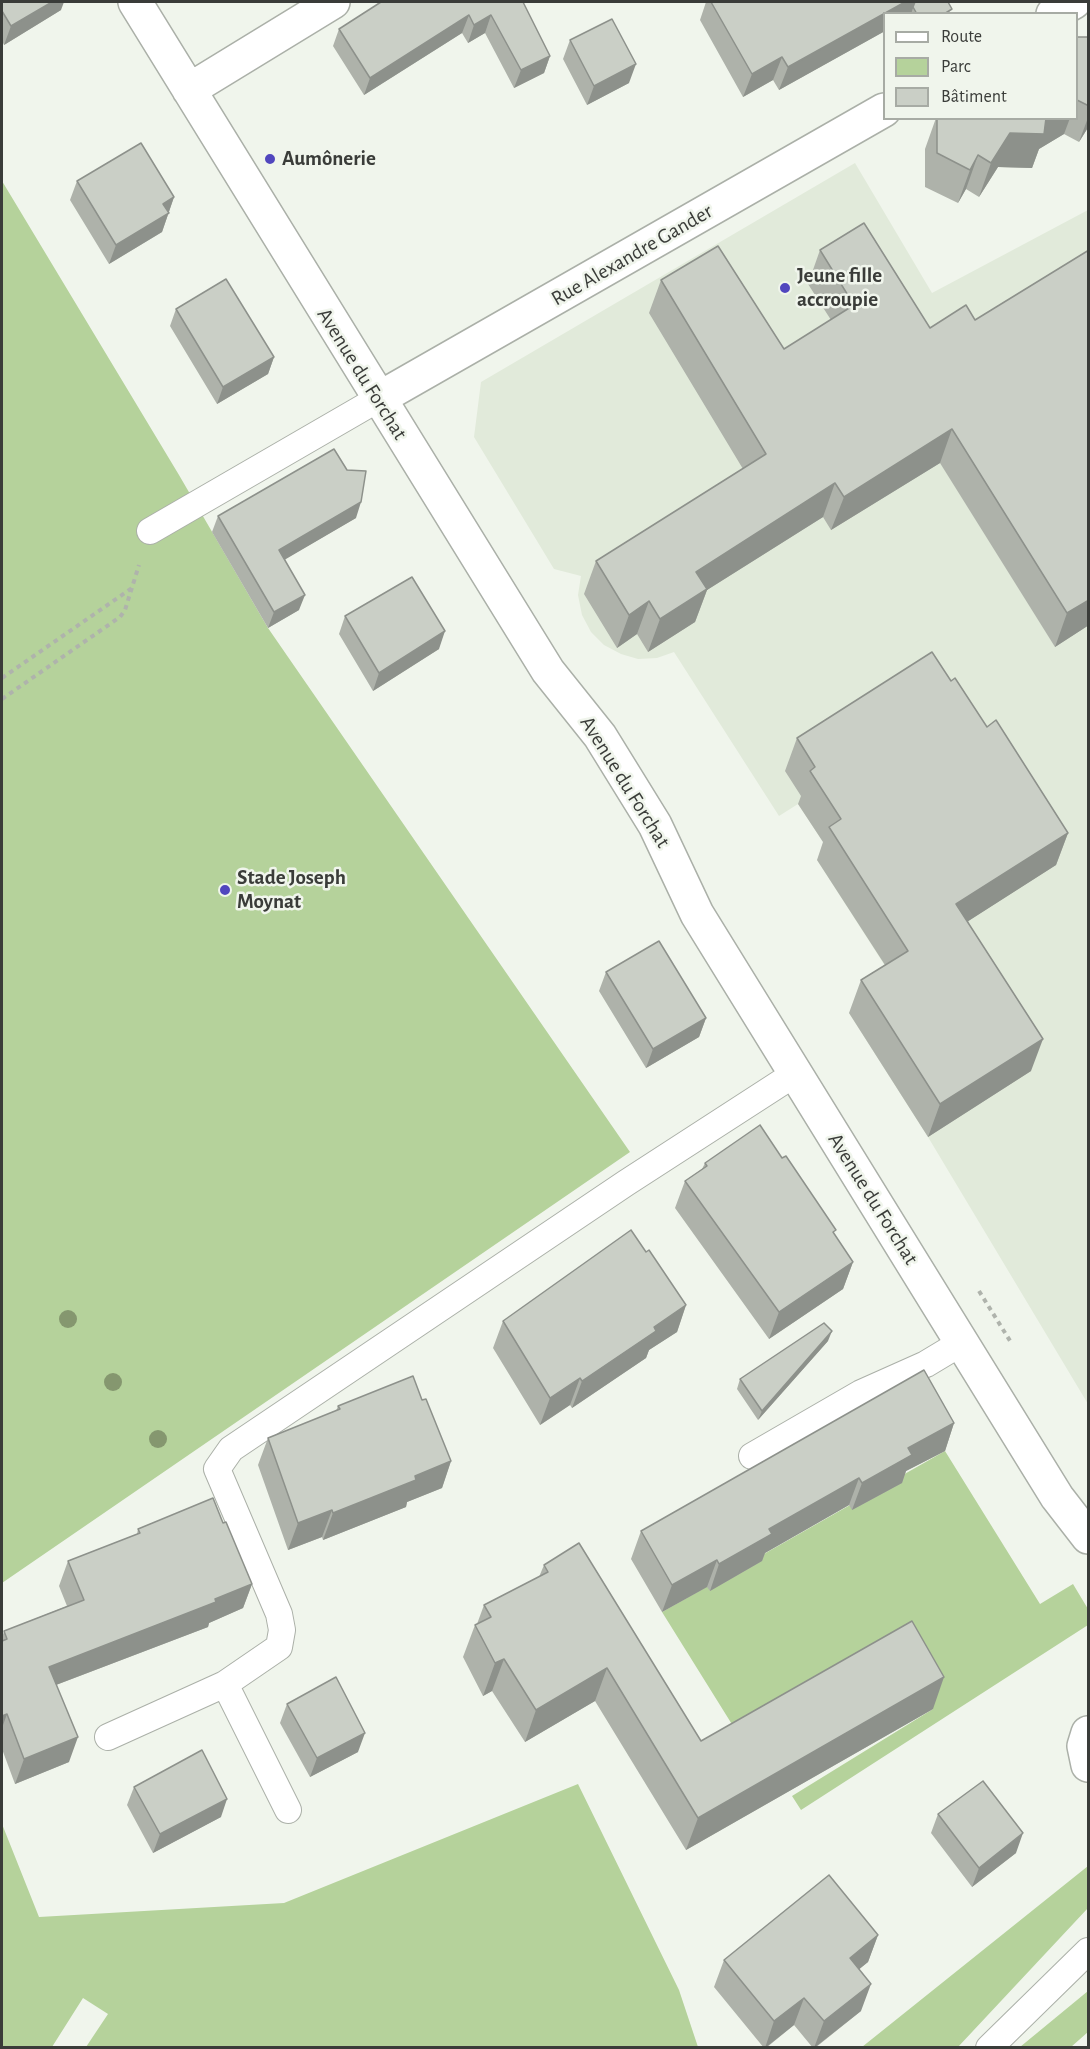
<!DOCTYPE html>
<html>
<head>
<meta charset="utf-8">
<style>
	body { margin:0 }
	#map { position:relative; width:1090px; height:2049px; overflow:hidden; background:#f0f5ec; font-family:"Alegreya Sans",sans-serif }
	canvas { display:block }
	.frame { position:absolute; inset:0; border:3px solid #3a3c39; pointer-events:none }
	.legend { position:absolute; left:883px; top:12px; width:195px; height:108px; box-sizing:border-box; background:#f0f5ec; border:2px solid #a7aba4; margin:0; padding:8px 10px; list-style:none; font-size:18px; color:#3a3c39 }
	.legend li { display:flex; align-items:center; gap:12px; height:30px }
	.legend b { width:30px; border:2px solid #a7aba4 }
</style>
</head>
<body>
<div id="map">
<canvas width="1090" height="2049"></canvas>
<div class="frame"></div>
<ul class="legend">
<li><b style="height:8px;background:#fff"></b>Route</li>
<li><b style="height:16px;background:#b5d29b"></b>Parc</li>
<li><b style="height:16px;background:#cacfc6"></b>Bâtiment</li>
</ul>
</div>
<script>
const g = document.querySelector('canvas').getContext('2d');
g.lineJoin = 'round';
function paint(path, color) { g.fillStyle = color; g.fill(path, 'evenodd'); }
const toPath = rows => new Path2D(rows.map(r => 'M' + r).join(''));
function trace(path, color, width, dash) { g.strokeStyle = color; g.lineWidth = width; g.lineCap = dash ? 'butt' : 'round'; g.setLineDash(dash || []); g.stroke(path); }
function drawText(font, color, halo, rows, align = 'center') {
  g.font = font + ' "Alegreya Sans",sans-serif'; g.lineWidth = 5; g.setLineDash([]); g.textBaseline = 'middle'; g.strokeStyle = halo; g.fillStyle = color; for (const [text, x, y, turn = 0] of rows) {
    g.save(); g.translate(x, y); g.rotate((+turn || 0) * Math.PI / 180); g.textAlign = isNaN(turn) ? turn : align; if (halo) g.strokeText(text, 0, 0); g.fillText(text, 0, 0); g.restore();
  }
}
paint(toPath([
	[855,163,932,293,1088,210,1088,1404,928,1137,849,1013,896,983,817,860,829,851,798,804,779,816,674,652,657,658,638,659,621,654,604,645,591,632,582,615,578,595,581,576,554,569,474,437,481,382]
]), '#e1eada');
paint(toPath([
	[2,181,179,475,268,628,630,1152,2,1583],
	[945,1451,1040,1604,1073,1584,1088,1609,1088,1625,801,1810,792,1796,933,1709,743,1742,662,1612],
	[578,1784,679,1990,698,2047,86,2047,108,2014,83,1998,52,2047,2,2047,2,1824,39,1917,284,1903],
	[1088,1866,1088,1908,958,2047,862,2047],
	[1088,1991,1088,2032,1071,2047,1020,2047]
]), '#b5d29b');
const service = toPath([
	[150,531,378,399],
	[752,1456,861,1393,926,1364,961,1343],
	[225,1684,288,1810],
	[108,1737,225,1684,279,1647,282,1630,279,1614,217,1469,231,1449,626,1183,796,1073],
	[989,2048,1088,1951]
]);
const minor = toPath([
	[135,2,548,671,600,736,655,825,697,914,1057,1497,1088,1537],
	[1053,14,1074,2],
	[189,90,333,2],
	[378,399,884,110],
	[1088,1733,1084,1746,1088,1765]
]);
trace(service, '#abb0a8', 28);
trace(minor, '#abb0a8', 36);
trace(toPath([
	[2,678,132,588],
	[2,699,120,617,125,610,139,565],
	[979,1291,1012,1344]
]), '#afb3ac', 4, [4.5, 4.5]);
trace(service, '#fff', 26);
trace(minor, '#fff', 33);
g.fillStyle = '#85976f';
for (const [x, y] of [
	[68,1319],
	[113,1382],
	[158,1439]
]) { g.beginPath(); g.arc(x, y, 9, 0, 2 * Math.PI); g.fill(); }
paint(toPath([
	[2,2,61,10,4,45,2,41],
	[523,2,550,56,544,73,514,88,485,33,468,43,462,33,364,95,333,46,339,29],
	[706,2,948,2,950,14,885,14,885,31,779,90,773,80,743,97,700,20],
	[1077,37,1089,37,1089,126,1079,142,1064,134,1039,149,1032,168,998,167,979,197,966,189,958,203,925,187,925,149,936,118,1077,118],
	[570,40,629,83,587,105,563,59],
	[77,181,174,197,162,232,109,264,70,200],
	[820,250,930,328,975,320,1089,250,1089,625,1055,647,940,463,831,530,823,517,707,590,695,622,648,652,637,634,617,648,584,594,596,561,743,469,649,313,661,280,784,349,831,320,808,284],
	[176,309,274,357,268,374,217,404,170,326],
	[218,516,356,518,285,559,299,610,268,628,212,532],
	[345,616,439,649,373,691,339,634],
	[951,681,1068,833,1056,865,968,921,1031,1071,928,1137,849,1013,861,980,885,965,817,860,823,842,798,804,801,796,785,771,797,738],
	[606,972,706,1018,699,1037,646,1068,599,991],
	[705,1163,834,1234,853,1262,843,1289,769,1339,675,1208,685,1181,702,1169],
	[646,1252,686,1305,677,1332,649,1350,646,1358,572,1408,570,1405,540,1425,493,1348,503,1321],
	[828,1341,758,1420,737,1389,740,1379],
	[422,1400,451,1461,442,1488,407,1502,406,1507,323,1540,322,1537,288,1550,258,1465,268,1438,336,1411,338,1406],
	[954,1423,945,1451,906,1471,902,1483,852,1510,849,1505,765,1553,762,1561,710,1591,707,1587,662,1612,631,1559,641,1531],
	[223,1523,252,1584,243,1608,209,1623,208,1627,56,1685,69,1762,15,1784,2,1749,2,1638,4,1631,67,1606,59,1586,68,1561,137,1534,138,1529],
	[544,1565,701,1741,933,1709,686,1850,595,1701,525,1742,492,1691,483,1696,463,1657,475,1625,477,1624,484,1605,539,1577],
	[287,1704,358,1752,310,1777,280,1723],
	[134,1787,221,1817,153,1853,127,1805],
	[938,1814,1016,1853,972,1887,931,1833],
	[878,1935,868,1962,859,1969,861,2011,815,2048,813,2048,794,2025,766,2048,764,2048,714,1987,724,1960]
]), '#aeb2aa');
paint(toPath([
	[52,2,64,2,61,10,4,45,11,26],
	[905,2,915,2,911,14,885,14,885,31,779,90,788,67],
	[469,15,462,33,364,95,370,78],
	[491,15,485,33,468,43,474,25],
	[550,56,544,73,514,88,521,70],
	[782,57,773,80,743,97,752,74],
	[636,64,629,83,587,105,594,86],
	[1089,115,1089,126,1079,142],
	[1046,118,1070,118,1064,134,1039,149,1032,168,998,167,979,197,991,163,1010,133],
	[978,155,966,189,958,203,970,170],
	[174,197,162,232,109,264,116,245,163,204],
	[274,357,268,374,217,404,223,387],
	[952,429,940,463,831,530,844,497],
	[835,483,823,517,707,590,695,622,648,652,660,619,696,572],
	[361,502,356,518,274,566,279,550],
	[305,595,299,610,268,628,274,612],
	[1089,600,1089,625,1055,647,1067,613],
	[649,601,637,634,617,648,629,615],
	[445,631,439,649,373,691,379,673],
	[1068,833,1056,865,945,936,956,904],
	[706,1018,699,1037,646,1068,653,1049],
	[1043,1039,1031,1071,928,1137,940,1104],
	[853,1262,843,1289,769,1339,779,1312],
	[686,1305,677,1332,649,1350,646,1358,572,1408,582,1381,654,1327],
	[832,1331,828,1341,758,1420,762,1411],
	[580,1378,570,1405,540,1425,550,1398],
	[954,1423,945,1451,906,1471,902,1483,852,1510,862,1483,908,1448],
	[451,1461,442,1488,407,1502,406,1507,323,1540,333,1513,415,1476],
	[859,1478,849,1505,765,1553,762,1561,710,1591,719,1564,769,1529],
	[332,1510,322,1537,288,1550,298,1523],
	[717,1560,707,1587,662,1612,672,1585],
	[252,1584,243,1608,209,1623,208,1627,40,1691,49,1667],
	[504,1659,492,1691,483,1696,495,1663],
	[607,1668,595,1701,525,1742,536,1710],
	[944,1677,933,1709,686,1850,698,1818],
	[7,1714,2,1728,2,1716],
	[365,1733,358,1752,310,1777,317,1758],
	[78,1737,69,1762,15,1784,24,1759],
	[227,1799,221,1817,153,1853,160,1834],
	[1023,1833,1016,1853,972,1887,979,1868],
	[878,1935,868,1962,840,1985,850,1958],
	[871,1984,861,2011,814,2048,824,2021],
	[804,1998,794,2025,765,2048,774,2021]
]), '#8d918b');
const building = toPath([
	[2,2,52,2,11,26,2,11,2,2],
	[381,2,523,2,550,56,521,70,491,15,474,25,469,15,370,78,339,29,381,2],
	[711,2,905,2,788,67,782,57,752,74,711,2],
	[915,2,948,2,952,9,944,14,917,14,913,7,915,2],
	[612,19,636,64,594,86,570,40,612,19],
	[1077,37,1089,37,1089,106,1077,100,1077,37],
	[937,118,1046,118,1044,134,1010,133,991,163,978,155,970,170,937,153,937,118],
	[141,143,174,197,163,204,169,213,116,245,77,181,141,143],
	[864,223,930,328,966,305,975,320,1089,250,1089,600,1067,613,952,429,844,497,835,483,696,572,707,589,660,619,649,601,629,615,596,561,766,454,661,280,718,246,784,349,854,305,820,250,864,223],
	[226,279,274,357,223,387,176,309,226,279],
	[334,449,347,470,366,471,361,502,279,550,305,595,274,612,218,516,334,449],
	[412,577,445,631,379,673,345,616,412,577],
	[932,652,951,681,955,678,987,727,996,720,1068,833,956,904,1043,1039,940,1104,861,980,908,951,829,827,841,819,810,771,815,767,797,738,932,652],
	[659,941,706,1018,653,1049,606,972,659,941],
	[760,1125,782,1158,786,1156,836,1230,833,1232,853,1262,779,1312,685,1181,707,1166,705,1163,760,1125],
	[631,1230,646,1252,649,1250,686,1305,654,1327,656,1331,582,1381,580,1378,550,1398,503,1321,631,1230],
	[824,1323,832,1331,762,1411,740,1379,824,1323],
	[924,1370,954,1423,908,1448,912,1455,862,1483,859,1478,769,1529,772,1534,719,1564,717,1560,672,1585,641,1531,924,1370],
	[413,1376,422,1400,426,1399,451,1461,415,1476,416,1480,333,1513,332,1510,298,1523,268,1438,340,1409,338,1406,413,1376],
	[213,1498,223,1523,226,1522,252,1584,215,1599,216,1602,49,1667,78,1737,24,1759,7,1714,2,1716,2,1641,7,1639,4,1631,84,1600,68,1561,140,1533,138,1529,213,1498],
	[579,1543,701,1741,912,1621,944,1677,698,1818,607,1668,536,1710,504,1659,495,1663,475,1625,491,1617,484,1605,548,1572,544,1565,579,1543],
	[336,1677,365,1733,317,1758,287,1704,336,1677],
	[202,1750,227,1799,160,1834,134,1787,202,1750],
	[983,1781,1023,1833,979,1868,938,1814,983,1781],
	[829,1875,878,1935,850,1958,871,1984,824,2021,804,1998,774,2021,724,1960,829,1875]
]);
paint(building, '#cacfc6');
trace(building, '#8d918b', 1.5);
for (const [x, y, r, color] of [
	[270,159,6,"#5146be"],
	[785,288,6,"#5146be"],
	[225,890,6,"#5146be"]
]) { const dot = new Path2D(); dot.arc(x, y, r, 0, 2 * Math.PI); g.fillStyle = color; g.fill(dot); trace(dot, '#f0f5ec', 2); }
drawText('bold 21px', '#3a3c39', '#f0f5ec', [
	["Aumônerie",282,159],
	["Jeune fille",797,276],
	["accroupie",797,300],
	["Stade Joseph",237,878],
	["Moynat",237,902]
], 'left');
drawText('21px', '#3a3c39', '#f0f5ec', [
	["Rue Alexandre Gander",632,255,-30],
	["Avenue du Forchat",362,374,58],
	["Avenue du Forchat",625,782,58],
	["Avenue du Forchat",873,1199,58]
]);
</script>
</body>
</html>
